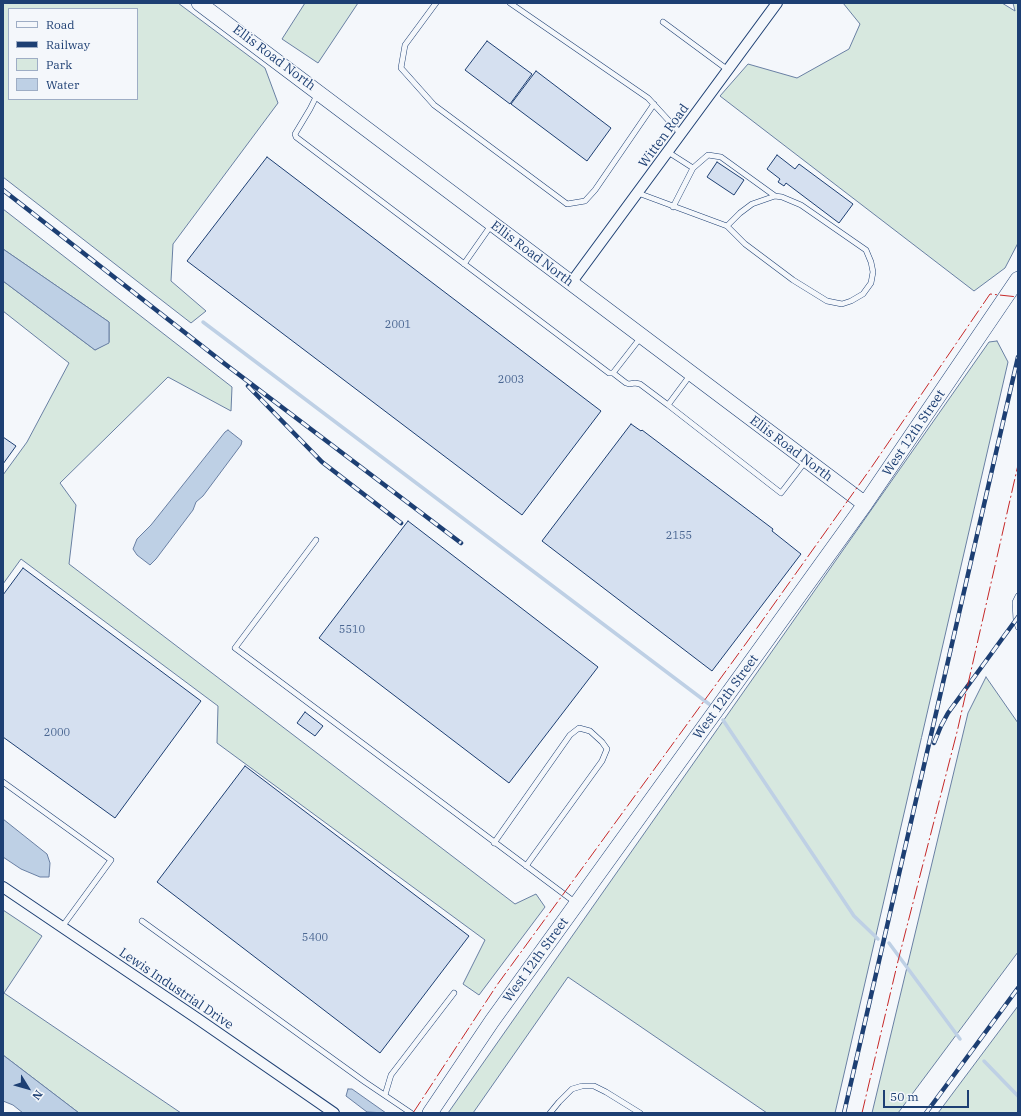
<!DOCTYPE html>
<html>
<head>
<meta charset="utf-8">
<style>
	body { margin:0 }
	#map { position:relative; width:1021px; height:1116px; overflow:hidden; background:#f4f7fb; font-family:"IBM Plex Serif",serif }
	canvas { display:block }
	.frame { position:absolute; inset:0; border:4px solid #1d3f73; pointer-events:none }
	.legend { position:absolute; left:8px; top:8px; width:130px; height:92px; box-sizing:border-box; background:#f4f7fb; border:1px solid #9eadc5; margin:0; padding:5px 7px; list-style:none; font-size:12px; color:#1d3f73 }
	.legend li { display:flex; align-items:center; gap:8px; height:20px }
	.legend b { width:20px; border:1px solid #9eadc5 }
	.north { position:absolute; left:8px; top:1068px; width:40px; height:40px; -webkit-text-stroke:3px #f4f7fb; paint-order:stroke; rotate:127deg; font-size:11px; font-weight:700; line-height:16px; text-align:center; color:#1d3f73 }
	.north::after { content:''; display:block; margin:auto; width:14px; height:18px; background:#1d3f73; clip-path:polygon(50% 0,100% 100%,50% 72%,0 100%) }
	.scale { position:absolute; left:883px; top:1090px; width:86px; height:18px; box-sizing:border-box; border:2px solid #1d3f73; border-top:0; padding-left:5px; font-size:12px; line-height:14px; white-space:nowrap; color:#1d3f73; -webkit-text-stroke:3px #f4f7fb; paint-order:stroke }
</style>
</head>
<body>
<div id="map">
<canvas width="1021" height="1116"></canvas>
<div class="frame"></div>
<ul class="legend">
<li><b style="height:5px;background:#f4f7fb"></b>Road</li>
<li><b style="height:5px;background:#1d3f73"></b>Railway</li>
<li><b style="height:11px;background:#d7e8df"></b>Park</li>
<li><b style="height:11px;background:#bed0e5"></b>Water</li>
</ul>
<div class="north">N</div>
<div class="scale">50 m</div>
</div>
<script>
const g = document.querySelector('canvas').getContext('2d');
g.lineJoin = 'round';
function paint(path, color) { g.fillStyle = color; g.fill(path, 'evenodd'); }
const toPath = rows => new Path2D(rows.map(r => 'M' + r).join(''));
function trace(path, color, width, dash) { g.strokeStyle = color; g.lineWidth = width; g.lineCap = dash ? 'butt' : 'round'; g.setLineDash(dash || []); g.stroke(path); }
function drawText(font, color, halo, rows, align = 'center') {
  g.font = font + ' "IBM Plex Serif",serif'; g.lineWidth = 3; g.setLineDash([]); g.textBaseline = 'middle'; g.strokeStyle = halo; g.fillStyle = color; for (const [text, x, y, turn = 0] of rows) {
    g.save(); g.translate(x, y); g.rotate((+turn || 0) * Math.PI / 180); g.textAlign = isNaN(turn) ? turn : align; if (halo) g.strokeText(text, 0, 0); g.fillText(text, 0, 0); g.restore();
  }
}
const green = toPath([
	[3,3,178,3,265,68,278,103,173,244,171,281,206,311,191,323,3,177,3,3],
	[9,9,137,9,137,99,9,99,9,9],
	[305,3,358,3,318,63,282,39,305,3],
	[843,3,1002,3,1015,11,1013,3,1018,3,1018,243,1005,268,974,291,720,96,748,64,797,78,849,49,860,24,843,3],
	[3,209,232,387,231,411,168,377,60,483,76,505,69,564,515,904,536,894,545,907,479,995,463,984,485,940,217,743,218,706,21,559,3,584,3,475,27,442,69,363,3,311,3,281,95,350,109,342,109,322,3,249,3,209],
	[997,341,1008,362,835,1113,767,1113,568,977,473,1113,448,1113,989,342,997,341],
	[986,677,1018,723,1018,952,898,1113,872,1113,968,713,986,677],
	[3,910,42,936,4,993,181,1113,79,1113,3,1055,3,910],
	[1018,1006,1018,1113,938,1113,1018,1006]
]);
paint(green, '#d7e8df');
trace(green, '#687fa3', 1);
const water = toPath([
	[3,249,109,322,109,343,95,350,3,281,3,249],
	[228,430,242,441,241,445,203,496,196,502,193,510,156,559,150,565,137,555,133,549,137,539,151,525,225,432,228,430],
	[3,819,47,854,50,863,49,877,40,877,21,869,3,857,3,819],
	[3,1055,79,1113,23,1113,13,1105,3,1101,3,1055],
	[348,1089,352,1089,386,1113,367,1112,346,1096,348,1089]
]);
paint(water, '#bed0e5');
trace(water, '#687fa3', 1);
trace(toPath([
	[203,322,709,704],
	[723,720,854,916,878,939],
	[889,943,960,1039],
	[984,1061,1018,1096]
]), '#bed0e5', 3.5);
const building = toPath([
	[487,41,532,74,510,104,465,70,487,41],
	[536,71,611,128,587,161,511,104,536,71],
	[777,155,795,169,799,164,853,204,839,223,786,183,784,186,778,182,780,179,767,169,777,155],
	[267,157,601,411,522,515,187,261,267,157],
	[717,162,744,180,734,195,707,177,717,162],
	[631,424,641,431,642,430,773,529,772,531,801,554,712,671,542,541,631,424],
	[3,437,16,446,3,464,3,437],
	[408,521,598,667,509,783,319,638,408,521],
	[23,568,201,701,115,818,3,737,3,595,23,568],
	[305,712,323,726,315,736,297,723,305,712],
	[245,766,469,936,380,1053,157,882,245,766]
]);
paint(building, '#d5e0f0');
trace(building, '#1d3f73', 1);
const lane = toPath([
	[436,3,405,45,401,68,434,105,567,204,585,201,595,190,654,104],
	[510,3,648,98,681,134],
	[663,22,728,70],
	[318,93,310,109,295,134,296,137,609,373,613,373,641,337],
	[668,152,693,168],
	[638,193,727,226,745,244,793,280,827,301,842,304,851,301,863,294,871,283,873,272,871,262,866,250,801,205,782,197,775,196,752,204,740,213,727,226],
	[673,207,693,168,708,155,721,157,775,196],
	[464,264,492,224],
	[613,373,626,383,629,384,635,383,640,384,668,405],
	[691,374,668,405,781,493,805,462],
	[316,540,235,648,576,903],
	[1018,596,1015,602,1016,620,1018,627],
	[3,782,111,860,62,927],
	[494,843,570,735,579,728,590,731,602,742,607,749,602,761,526,866],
	[142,921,365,1082,411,1113],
	[385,1095,391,1075,454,993],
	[550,1113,559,1102,572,1089,582,1086,594,1086,606,1092,640,1113]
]);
const street = toPath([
	[571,283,777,3],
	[3,887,198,1019,334,1113]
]);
const secondary = toPath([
	[199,3,865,504],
	[430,1113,492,1021,865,504,1018,279]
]);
trace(lane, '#1d3f73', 6);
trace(street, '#1d3f73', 12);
trace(secondary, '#1d3f73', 16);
trace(lane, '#f4f7fb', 5);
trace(street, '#f4f7fb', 10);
trace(secondary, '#f4f7fb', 15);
const rail = toPath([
	[3,190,225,364,461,543],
	[248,386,322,462,401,523],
	[934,743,941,726,948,713,1018,617],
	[844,1113,1018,357],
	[926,1113,1018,988]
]);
trace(rail, '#1d3f73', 4.5);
trace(rail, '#f4f7fb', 3, [9]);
trace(toPath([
	[413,1113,497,985,747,642,871,468,990,294,1018,297],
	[862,1113,898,961,957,732,1018,465]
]), '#c62828', 1, [14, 3, 2, 3]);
drawText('11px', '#4b6792', null, [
	["2001",398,325],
	["2003",511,380],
	["2155",679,536],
	["5510",352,630],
	["2000",57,733],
	["5400",315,938]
]);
drawText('13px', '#1d3f73', '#f4f7fb', [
	["Ellis Road North",274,58,37],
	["Witten Road",664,136,-54],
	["Ellis Road North",532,254,37],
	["West 12th Street",914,433,-56],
	["Ellis Road North",791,449,37],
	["West 12th Street",726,697,-54],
	["West 12th Street",536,960,-54],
	["Lewis Industrial Drive",176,989,34]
]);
</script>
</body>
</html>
